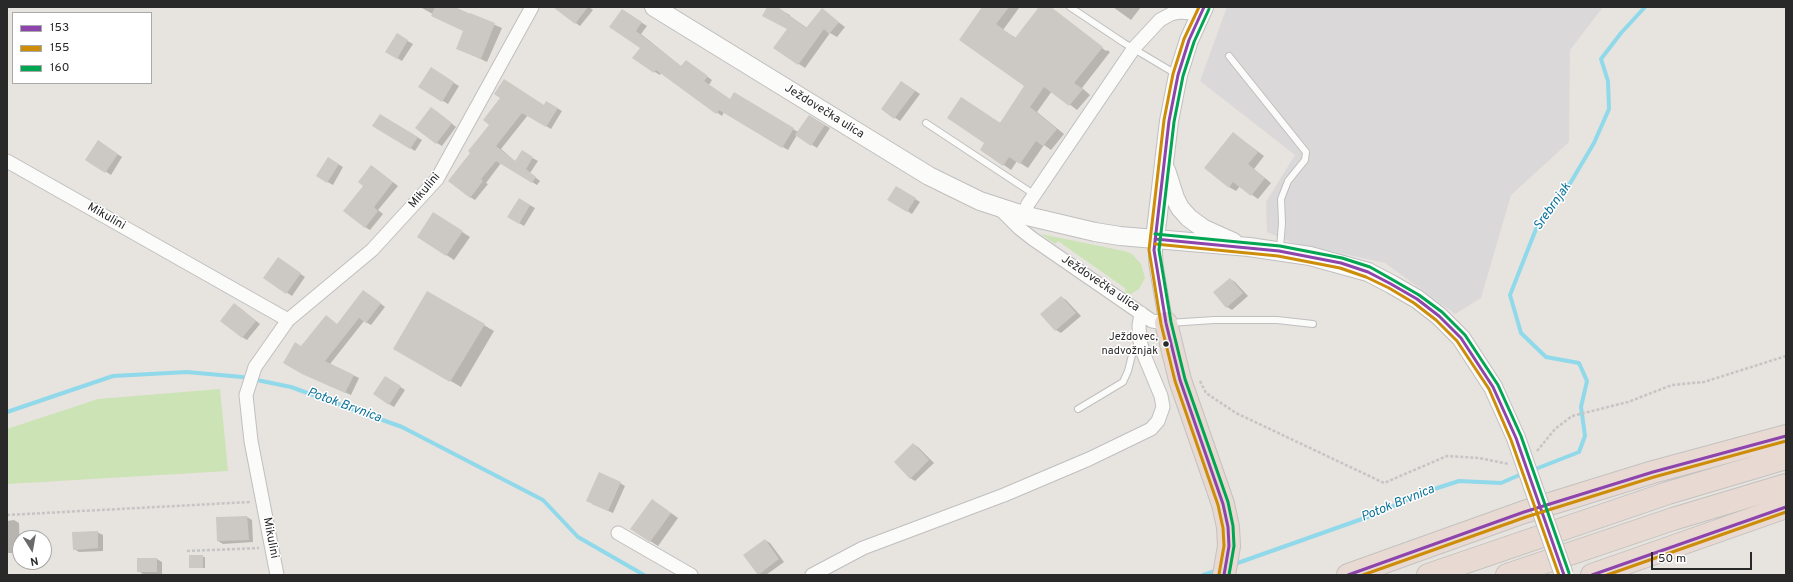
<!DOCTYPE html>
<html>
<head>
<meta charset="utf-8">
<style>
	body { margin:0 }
	#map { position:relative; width:1793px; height:582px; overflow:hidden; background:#e7e3de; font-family:Overpass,sans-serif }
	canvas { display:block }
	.frame { position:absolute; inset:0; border:8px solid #292929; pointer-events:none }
	.legend { position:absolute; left:12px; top:12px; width:140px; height:72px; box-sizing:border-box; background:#fff; border:1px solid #a9a9a9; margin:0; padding:5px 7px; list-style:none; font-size:12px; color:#292929 }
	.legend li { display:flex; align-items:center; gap:8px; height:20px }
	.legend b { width:20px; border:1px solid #a9a9a9 }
	.north { position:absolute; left:12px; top:530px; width:40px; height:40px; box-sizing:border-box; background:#fff; border:1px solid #a9a9a9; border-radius:50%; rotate:169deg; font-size:11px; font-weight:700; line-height:16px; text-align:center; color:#292929 }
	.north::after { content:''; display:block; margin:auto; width:14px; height:18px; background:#6c6a68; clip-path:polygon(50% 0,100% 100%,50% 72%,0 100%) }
	.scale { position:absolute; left:1651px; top:552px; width:101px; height:18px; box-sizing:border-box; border:2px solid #292929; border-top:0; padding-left:5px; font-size:12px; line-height:14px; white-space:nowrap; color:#292929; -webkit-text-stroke:3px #fff; paint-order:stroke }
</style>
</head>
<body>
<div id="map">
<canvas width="1793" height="582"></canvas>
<div class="frame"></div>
<ul class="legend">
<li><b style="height:5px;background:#8e44ad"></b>153</li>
<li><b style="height:5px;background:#ce8d08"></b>155</li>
<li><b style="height:5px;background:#00a651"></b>160</li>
</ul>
<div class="north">N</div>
<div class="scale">50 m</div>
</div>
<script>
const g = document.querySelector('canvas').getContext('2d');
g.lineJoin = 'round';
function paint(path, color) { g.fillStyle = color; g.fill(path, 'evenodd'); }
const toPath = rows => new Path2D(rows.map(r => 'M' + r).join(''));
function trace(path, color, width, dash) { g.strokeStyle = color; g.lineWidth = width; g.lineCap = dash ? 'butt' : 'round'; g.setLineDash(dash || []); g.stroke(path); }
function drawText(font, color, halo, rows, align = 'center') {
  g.font = font + ' Overpass,sans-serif'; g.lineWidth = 3; g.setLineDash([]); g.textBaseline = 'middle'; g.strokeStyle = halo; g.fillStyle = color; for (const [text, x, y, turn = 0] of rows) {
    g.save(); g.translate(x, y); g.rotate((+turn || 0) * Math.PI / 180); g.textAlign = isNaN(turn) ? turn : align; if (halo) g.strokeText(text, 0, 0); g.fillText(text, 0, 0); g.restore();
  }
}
paint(toPath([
	[1227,7,1603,7,1570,50,1569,142,1511,195,1481,298,1455,314,1385,263,1293,243,1267,232,1266,202,1295,155,1200,81]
]), '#dbd8da');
paint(toPath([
	[1041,234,1124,251,1132,254,1141,264,1145,278,1139,289,1131,294,1126,293,1125,288,1058,241,1055,244],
	[220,389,228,471,7,484,7,429,98,399]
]), '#cce3b6');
paint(toPath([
	[420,7,454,7,502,28,487,62,457,48,464,31],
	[554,7,589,7,593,10,580,26],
	[768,7,775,7,790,15,790,16,807,28,822,10,845,27,837,37,830,33,805,68,775,48,788,29],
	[982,7,1019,8,1003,30,1016,38,1040,7,1050,7,1106,51,1107,50,1110,52,1082,88,1090,95,1077,110,1052,91,1037,112,1064,134,1051,150,1044,145,1028,168,1017,161,1011,170,1004,165,986,143,962,98,1000,123,1026,86],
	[1113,7,1141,7,1131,20],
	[627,13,647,26,641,34,682,67,691,65,712,80,709,85,731,100,734,94,798,132,809,116,830,128,817,148,797,135,788,150,724,112,722,116,661,73,660,75,655,72,641,47],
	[397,35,413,44,402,61,387,52],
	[431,69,459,86,448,104,420,87],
	[902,82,920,94,900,121,882,109],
	[547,102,562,111,551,129,528,115,501,149,516,162,522,152,538,161,530,173,540,181,537,185,501,163,486,183,488,184,475,200,470,197,471,153,491,125,485,120,544,106],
	[436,111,456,127,442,146,437,143],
	[380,115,422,140,415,151,374,126],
	[1233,133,1264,156,1254,169,1271,183,1258,199,1240,186,1236,191,1229,187],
	[103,145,122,157,111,175,87,159],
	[328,158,343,167,333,185,317,176],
	[372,166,398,186,378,210,383,214,370,230,365,227,364,186],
	[896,187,920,202,912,214,889,199],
	[519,199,535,208,524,226,509,217],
	[441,218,470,237,454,260,418,236],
	[283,262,305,277,292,296,265,278],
	[1230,279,1235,282,1248,296,1232,310,1227,307],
	[427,292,494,331,461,387,394,348],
	[368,294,385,307,371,325,364,321,330,364,359,378,351,395,308,376,302,347,326,316,338,325],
	[1061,297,1066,300,1081,316,1061,333,1056,330],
	[239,307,260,324,247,340,242,337],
	[390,380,405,390,394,407,389,404],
	[913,444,918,447,934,463,915,481,910,478],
	[620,483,625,486,613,513,592,504],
	[660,505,678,518,658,546,632,529],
	[247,517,252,520,253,542,223,544,218,541,217,518],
	[14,520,19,523,20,553,7,553,7,521],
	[97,532,103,535,103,551,79,552,74,549],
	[765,540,770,543,784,562,766,575,760,575,758,574],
	[190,556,205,557,205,568,190,567],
	[157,559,162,562,162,574,143,574,138,571]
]), '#0003');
trace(toPath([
	[7,412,113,376,187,372,242,377,291,387,402,427,543,500,578,537,644,575],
	[1533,470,1579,452,1585,436,1581,407,1587,381,1579,363,1546,357,1521,333,1510,295,1536,229,1565,192,1594,143,1609,109,1608,81,1601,59,1621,33,1645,7],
	[1232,565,1376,514,1419,494,1459,481,1501,483,1524,473],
	[1203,575,1218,570]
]), '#90d9ea', 4);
paint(toPath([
	[435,7,455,7,470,14,470,13,495,23,481,59,456,49,463,31,431,16],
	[553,7,588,7,575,24],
	[767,7,778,7,806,28,822,8,839,22,829,34,824,29,798,65,773,48,787,29,762,16],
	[982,7,1009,7,996,24,1015,38,1039,7,1051,7,1103,47,1074,83,1083,89,1069,106,1044,87,1030,107,1057,129,1043,146,1036,141,1020,164,1009,157,1003,166,980,150,984,143,947,118,961,97,1000,123,1024,86,959,40],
	[622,9,642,22,636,31,681,66,686,60,708,76,704,81,730,99,734,92,794,128,782,148,719,110,716,114,656,70,654,73,632,58,640,48,609,27],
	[397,33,408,40,397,59,385,52],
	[431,67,454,82,442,102,418,87],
	[504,79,544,105,546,101,558,108,546,127,522,113,496,146,515,161,522,150,533,157,526,169,536,177,532,183,496,161,481,179,483,181,470,198,448,181,470,153,468,151,489,125,483,120,500,98,494,94],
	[901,81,915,91,894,119,881,109],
	[431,107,452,123,436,144,415,128],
	[380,114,418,137,410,149,372,126],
	[809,115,825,125,811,146,795,135],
	[1233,132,1258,152,1248,164,1265,178,1251,196,1233,182,1229,188,1204,168],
	[98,140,118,154,105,173,85,160],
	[328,157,339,164,327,183,316,176],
	[371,165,393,182,374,207,378,211,365,228,343,211,363,186,358,182],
	[896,186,916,198,907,212,887,200],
	[519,198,530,205,519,224,507,217],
	[433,212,463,231,446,256,417,237],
	[278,257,301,273,286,294,263,278],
	[1230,278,1243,293,1226,308,1213,292],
	[363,290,381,303,366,323,359,318,325,361,354,375,345,393,302,374,283,363,295,342,301,346,326,315,337,324],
	[427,291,485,324,450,382,393,349],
	[1061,296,1076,313,1055,331,1040,314],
	[234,303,256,321,242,338,220,321],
	[385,376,401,386,389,405,373,394],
	[913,443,929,460,910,479,894,462],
	[599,472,621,482,608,511,586,501],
	[652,499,671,513,650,542,630,529],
	[247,516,249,540,217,541,216,517],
	[98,531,98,548,73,550,72,532],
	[765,539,779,559,758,575,743,555],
	[189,555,203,555,203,568,189,568],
	[137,558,157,558,157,572,137,572]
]), '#ccc9c5');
const lane = toPath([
	[1070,7,1124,43,1176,74],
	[1229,56,1306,152,1305,160,1288,181,1281,199,1282,223,1280,249],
	[926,123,1035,195],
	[1169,323,1214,320,1277,320,1313,324],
	[1078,409,1123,382,1128,371,1132,355,1139,342]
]);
const street = toPath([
	[7,161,288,320],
	[1000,209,1019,228,1033,239,1152,321,1166,323,1156,265,1155,239],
	[1023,215,1028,204,1134,48,1160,20,1171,14,1181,12,1200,14],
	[618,533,691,575],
	[277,575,251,441,246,395,255,367,288,320,372,250,437,179,532,7],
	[812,575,863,548,1004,495,1089,459,1151,429,1158,421,1163,407,1161,396,1144,355,1140,341,1139,326,1141,313]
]);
const secondary = toPath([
	[654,7,929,176,980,201,1023,215,1095,232,1120,236,1249,247,1310,256,1368,272,1391,284,1417,299,1439,316,1461,338,1493,387,1516,438],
	[1166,170,1175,198,1180,208,1189,218,1204,229,1233,242],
	[1155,239,1169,121,1178,75,1189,40,1204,7]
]);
const highway = toPath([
	[1166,323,1180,380,1223,504,1228,527,1229,546,1224,575],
	[1348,575,1524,512,1653,472,1786,436],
	[1428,575,1668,493,1786,458],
	[1507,575,1673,519,1786,485],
	[1592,575,1786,507]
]);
trace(lane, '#c0bfc0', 8);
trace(street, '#c0bfc0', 15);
trace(secondary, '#c0bfc0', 20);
trace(highway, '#c3c2c0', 24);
trace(toPath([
	[1200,381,1206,393,1236,413,1384,483,1447,456,1479,458,1509,464],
	[1537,451,1555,429,1572,416,1628,402,1672,385,1704,382,1786,356],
	[7,515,250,502],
	[187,551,259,548]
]), '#c6c5c5', 2.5, [3, 2]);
trace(lane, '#fbfbfa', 6);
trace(street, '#fbfbfa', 13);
trace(secondary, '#fbfbfa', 18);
trace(highway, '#e8dad2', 22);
const secondaryBridge = toPath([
	[1516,438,1564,575]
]);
trace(secondaryBridge, '#c0bfc0', 20, []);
trace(secondaryBridge, '#fbfbfa', 18);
trace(toPath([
	[1204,7,1189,40,1178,75,1169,121,1154,250,1166,323,1180,380,1223,504,1228,527,1229,546,1224,575],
	[1155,239,1279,251,1341,263,1368,272,1391,284,1417,299,1439,316,1461,338,1493,387,1516,438,1564,575],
	[1348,575,1524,512,1653,472,1786,436],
	[1592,575,1786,507]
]), '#8e44ad', 3);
trace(toPath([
	[1199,7,1184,39,1173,74,1164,120,1149,250,1161,324,1175,381,1218,505,1223,528,1224,546,1219,574],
	[1155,244,1278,256,1340,268,1366,277,1389,288,1414,303,1436,320,1457,341,1489,389,1511,440,1559,575],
	[1363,575,1526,517,1654,477,1786,441],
	[1607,575,1786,512]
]), '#ce8d08', 3);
trace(toPath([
	[1209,9,1194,42,1183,76,1174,122,1159,250,1171,322,1185,379,1228,502,1233,526,1234,546,1229,575],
	[1155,234,1280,246,1342,258,1370,267,1393,280,1419,295,1442,312,1465,335,1498,385,1521,436,1569,573]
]), '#00a651', 3);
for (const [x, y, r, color] of [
	[1166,344,3.5,"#292929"]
]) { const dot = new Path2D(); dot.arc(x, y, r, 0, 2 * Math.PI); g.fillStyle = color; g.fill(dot); trace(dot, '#fff', 1.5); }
drawText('11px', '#292929', '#fff', [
	["Ježdovec,",1158,338],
	["nadvožnjak",1158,352]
], 'right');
drawText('12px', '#292929', '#fff', [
	["Ježdovečka ulica",824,112,32],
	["Mikulini",425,191,-50],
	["Mikulini",106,217,30],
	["Ježdovečka ulica",1100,284,34],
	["Mikulini",270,538,79]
]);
drawText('italic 13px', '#0c7399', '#fff', [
	["Srebrnjak",1553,207,-55],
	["Potok Brvnica",344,406,20],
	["Potok Brvnica",1398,504,-22]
]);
</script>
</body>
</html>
